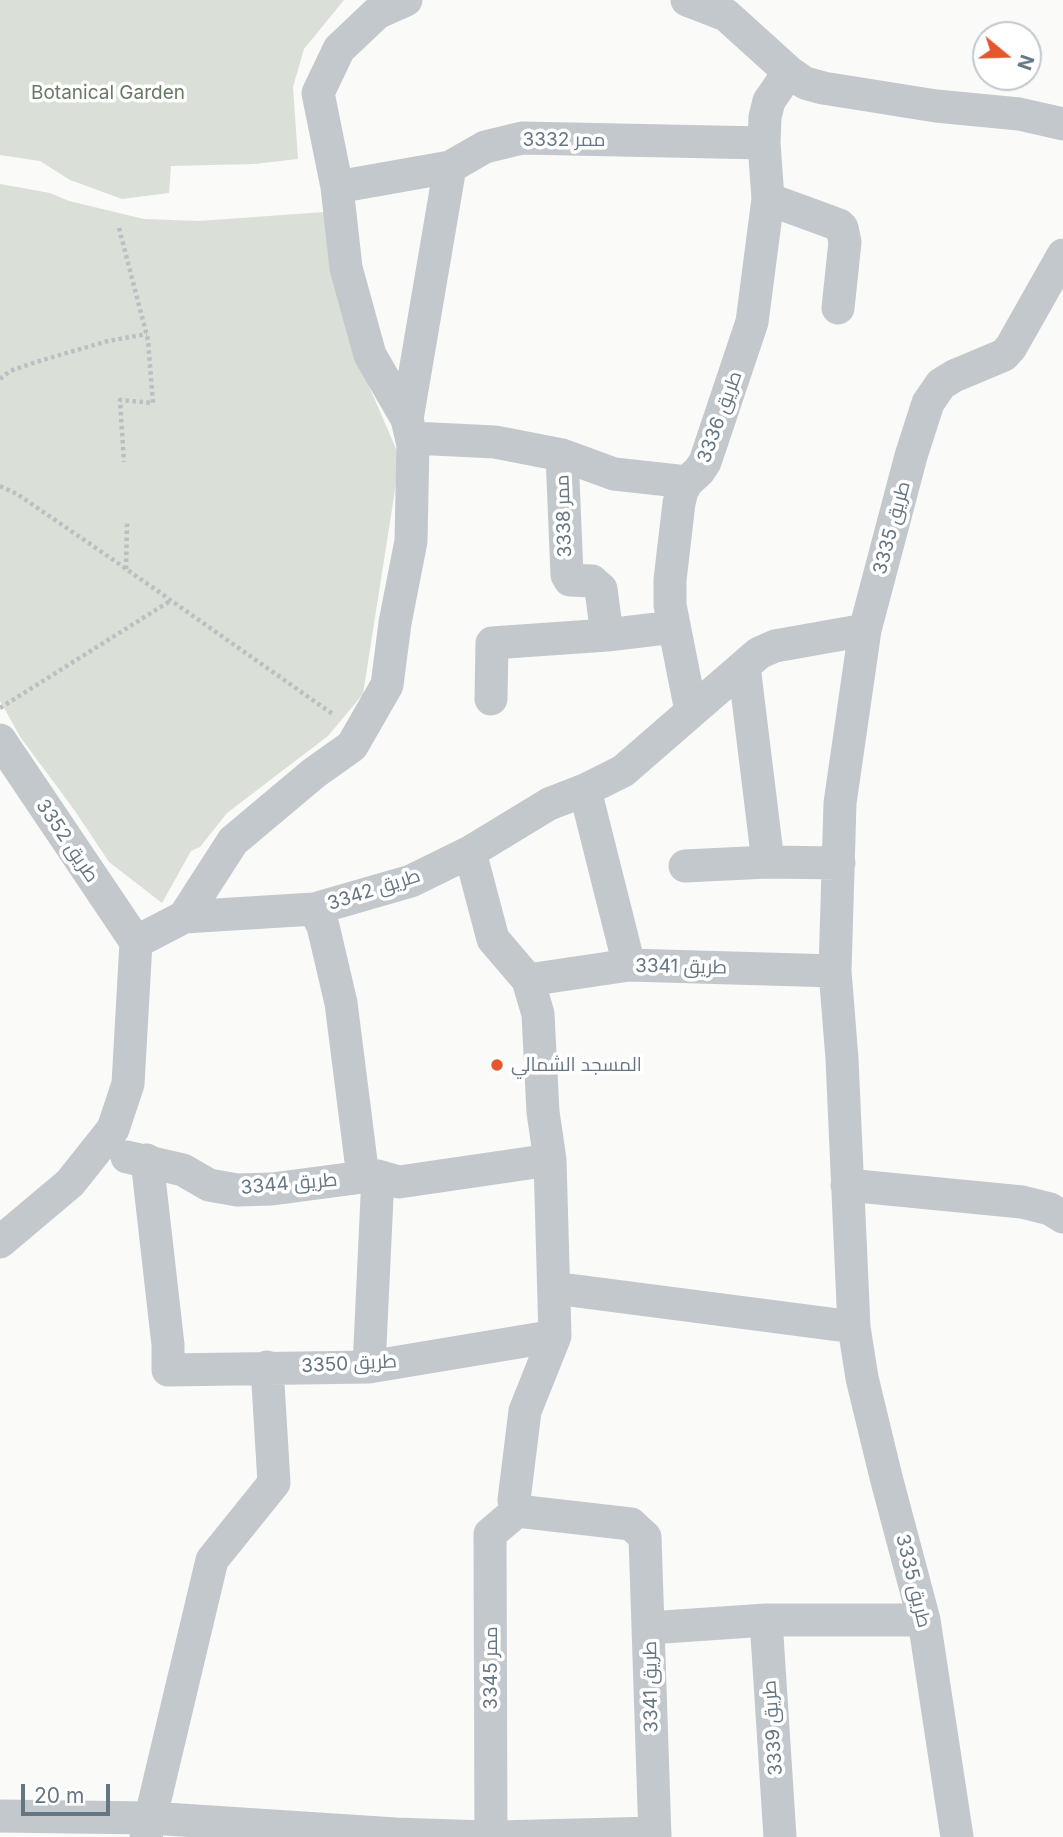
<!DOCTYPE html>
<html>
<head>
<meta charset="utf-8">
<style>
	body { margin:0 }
	#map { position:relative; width:1063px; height:1837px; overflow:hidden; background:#fafaf8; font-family:Inter,sans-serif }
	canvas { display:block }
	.north { position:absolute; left:972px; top:21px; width:70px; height:70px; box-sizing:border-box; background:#fff; border:2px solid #c1c8cd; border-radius:50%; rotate:109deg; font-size:19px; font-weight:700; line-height:28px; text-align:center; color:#657683 }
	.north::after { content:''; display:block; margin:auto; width:24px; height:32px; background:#e4572e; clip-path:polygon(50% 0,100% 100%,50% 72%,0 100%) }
	.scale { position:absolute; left:21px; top:1784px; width:89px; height:32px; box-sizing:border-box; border:4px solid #657683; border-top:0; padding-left:9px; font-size:21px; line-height:24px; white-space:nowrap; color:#657683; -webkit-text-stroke:5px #fff; paint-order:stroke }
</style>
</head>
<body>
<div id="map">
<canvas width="1063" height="1837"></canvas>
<div class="north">N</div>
<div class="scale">20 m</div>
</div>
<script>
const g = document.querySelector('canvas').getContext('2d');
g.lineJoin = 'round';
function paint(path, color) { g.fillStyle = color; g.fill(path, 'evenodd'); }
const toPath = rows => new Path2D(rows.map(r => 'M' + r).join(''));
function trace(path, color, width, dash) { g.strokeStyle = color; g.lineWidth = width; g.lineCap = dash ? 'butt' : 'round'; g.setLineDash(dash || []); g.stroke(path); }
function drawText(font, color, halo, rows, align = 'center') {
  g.font = font + ' Inter,Cairo,sans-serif'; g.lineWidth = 7; g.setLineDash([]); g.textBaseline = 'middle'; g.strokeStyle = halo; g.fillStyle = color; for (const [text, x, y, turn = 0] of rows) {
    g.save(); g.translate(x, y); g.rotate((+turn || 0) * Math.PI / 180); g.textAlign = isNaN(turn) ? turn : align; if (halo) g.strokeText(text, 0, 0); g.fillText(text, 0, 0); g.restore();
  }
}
paint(toPath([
	[0,0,344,0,304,49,293,87,298,159,254,164,171,166,169,193,122,199,70,180,40,161,0,155],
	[0,184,50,193,69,201,144,219,199,221,324,212,356,356,400,458,363,694,328,736,227,813,200,847,191,851,162,903,109,862,75,811,21,738,0,701]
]), '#dadfd7');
trace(toPath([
	[119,228,148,340,153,403,120,400,124,462],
	[0,379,10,371,36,362,108,341,147,334],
	[0,486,17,494,112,559,334,715],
	[126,569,127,523],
	[0,708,170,601]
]), '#bbbfc2', 4.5, [3.5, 3.5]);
trace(toPath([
	[687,0,726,15,789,72,805,83,823,88,936,106,1019,114,1063,124],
	[337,187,450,167],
	[768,199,839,225,842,228,845,242,838,308],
	[407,419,450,167,485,147,522,138,764,143],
	[413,445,413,438,495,442,562,455,614,474,687,482],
	[562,455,567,575,570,580,592,581,601,589,607,635],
	[744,666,768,862],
	[491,699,492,643,607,635,674,627],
	[691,711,670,605,670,580,679,503,682,491,687,482,699,471,705,462,752,322,768,199,764,143,765,117,769,101,789,72],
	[0,740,136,942],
	[585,790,629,965],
	[470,852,493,939,528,980,538,1014,543,1112,550,1160,555,1336,525,1411,514,1500,517,1511,631,1524,645,1537,655,1837],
	[685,866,768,862,839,863],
	[314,909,323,926,341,1003,363,1177,378,1176,399,1182,550,1160],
	[184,917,314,909,411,881,470,852,549,804,585,790,623,771,759,653,775,646,865,630],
	[136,942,184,917,233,841,314,773,352,746,387,685,395,623,411,541,413,445,407,419,370,355,346,268,337,187,318,93,339,49,377,13,406,0],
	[528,980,629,965,835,971],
	[127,1157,183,1170,209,1185,237,1190,272,1189,363,1177],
	[147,1160,168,1345,168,1370,369,1367,555,1336],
	[847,1185,1022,1202,1050,1209,1063,1217],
	[0,1242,70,1183,113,1129,128,1084,136,942],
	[554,1288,854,1327],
	[369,1367,378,1176],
	[766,1620,780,1837],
	[649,1628,766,1620,924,1620],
	[0,1816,150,1818,395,1834,486,1837],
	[146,1837,212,1560,274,1483,267,1367],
	[491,1837,490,1534,517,1511],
	[498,1837,655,1833],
	[957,1837,924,1620,886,1477,862,1378,854,1327,842,1059,835,971,840,803,865,630,911,456,928,403,941,384,954,376,1004,355,1011,347,1063,255]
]), '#c3c8cc', 33);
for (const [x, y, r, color] of [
	[497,1065,7,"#e4572e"]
]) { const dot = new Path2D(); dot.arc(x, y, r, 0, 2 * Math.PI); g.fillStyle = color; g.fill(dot); trace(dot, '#fff', 2.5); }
drawText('19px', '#687a64', '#fff', [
	["Botanical Garden",108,93]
]);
drawText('19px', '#657683', '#fff', [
	["ممر 3332",564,140],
	["طريق 3336",720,417,-70],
	["ممر 3338",564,516,-92],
	["طريق 3335",892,528,-75],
	["طريق 3352",67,841,56],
	["طريق 3342",374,890,-18],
	["طريق 3341",681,967,1],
	["طريق 3344",289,1184,-5],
	["طريق 3350",349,1364,-3],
	["طريق 3335",913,1581,76],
	["ممر 3345",491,1668,-90],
	["طريق 3341",651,1687,-91],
	["طريق 3339",773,1728,-94]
]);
drawText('19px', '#657683', '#fff', [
	["المسجد الشمالي",511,1065]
], 'left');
</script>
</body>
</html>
